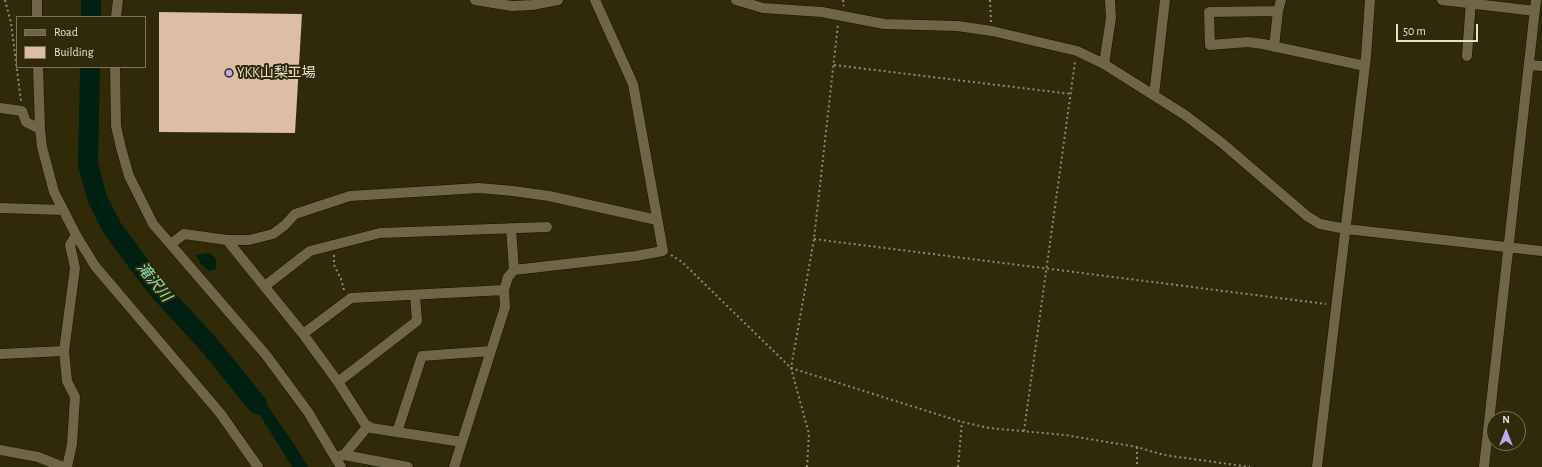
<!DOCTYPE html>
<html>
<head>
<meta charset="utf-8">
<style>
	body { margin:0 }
	#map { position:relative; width:1542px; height:467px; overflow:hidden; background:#312a09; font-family:"Alegreya Sans",sans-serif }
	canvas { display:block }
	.legend { position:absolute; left:16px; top:16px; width:130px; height:52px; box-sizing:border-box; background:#312a09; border:1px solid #797358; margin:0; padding:5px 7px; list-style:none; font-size:12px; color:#e5e1cf }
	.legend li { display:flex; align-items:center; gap:8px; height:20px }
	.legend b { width:20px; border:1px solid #797358 }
	.north { position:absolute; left:1486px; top:411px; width:40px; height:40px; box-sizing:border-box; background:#312a09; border:1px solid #797358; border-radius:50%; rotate:0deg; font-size:11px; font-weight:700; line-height:16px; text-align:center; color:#e5e1cf }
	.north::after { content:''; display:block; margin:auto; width:14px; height:18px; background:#baaaf6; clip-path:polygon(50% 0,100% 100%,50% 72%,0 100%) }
	.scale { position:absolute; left:1396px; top:24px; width:82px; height:18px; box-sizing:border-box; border:2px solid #e5e1cf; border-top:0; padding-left:5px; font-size:12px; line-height:14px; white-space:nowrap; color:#e5e1cf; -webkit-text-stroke:3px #312a09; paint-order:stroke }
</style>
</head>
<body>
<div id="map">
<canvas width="1542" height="467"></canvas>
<ul class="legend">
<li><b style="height:5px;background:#6e6645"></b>Road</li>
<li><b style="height:11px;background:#dbbea3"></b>Building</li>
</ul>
<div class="north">N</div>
<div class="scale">50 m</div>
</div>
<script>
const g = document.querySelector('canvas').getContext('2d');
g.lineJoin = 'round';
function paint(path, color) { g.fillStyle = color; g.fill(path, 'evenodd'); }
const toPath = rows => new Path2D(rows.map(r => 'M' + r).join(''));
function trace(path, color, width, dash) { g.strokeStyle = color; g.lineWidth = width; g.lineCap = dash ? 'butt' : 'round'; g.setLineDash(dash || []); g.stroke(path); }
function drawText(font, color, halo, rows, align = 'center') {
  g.font = font + ' "Alegreya Sans","Noto Sans JP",sans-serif'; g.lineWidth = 4; g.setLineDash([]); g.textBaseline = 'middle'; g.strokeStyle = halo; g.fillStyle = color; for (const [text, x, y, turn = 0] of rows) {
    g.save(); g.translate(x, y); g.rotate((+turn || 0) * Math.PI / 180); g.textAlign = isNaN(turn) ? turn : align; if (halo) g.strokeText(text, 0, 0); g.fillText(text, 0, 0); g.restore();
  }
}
paint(toPath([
	[208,253,213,255,216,260,216,269,209,271,201,264,196,255],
	[245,379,265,402,292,441,308,467,292,467,261,417,236,388]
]), '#002112');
trace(toPath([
	[91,17,91,0],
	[90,67,88,164,97,198,112,228,157,288,210,346,257,404]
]), '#002112', 20);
paint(toPath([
	[159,12,302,14,295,133,159,132]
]), '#dbbea3');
const minor = toPath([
	[37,0,37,17],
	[475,0,512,6,532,5,558,0],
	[736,0,763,8,822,12,884,24,957,26,992,31,1077,51,1104,64,1185,115,1222,143,1307,216,1320,224,1346,229,1542,251],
	[1442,0,1535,11],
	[1278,11,1209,12,1210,45,1248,42,1263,44,1365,66],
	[116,17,118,0],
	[1274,47,1278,11,1281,0],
	[1467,56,1471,0],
	[1104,64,1111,18,1110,0],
	[1529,65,1542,66],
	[38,67,40,129],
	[115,67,116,126,121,148,129,176,153,224,266,355,308,412,341,467],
	[1154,95,1165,0],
	[0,108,22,111,26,122,40,129,42,147,54,192,76,235,95,266,220,413,258,467],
	[0,208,63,210],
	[511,228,514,270],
	[227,240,303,334,338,382,365,424,371,428,462,442],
	[171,244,184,234,227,240,249,240,273,234,285,225,295,214,350,196,479,188,513,191,549,196,657,220],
	[265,286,310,251,380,233,547,227],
	[303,334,351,298,504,290],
	[0,354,64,351],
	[338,382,417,321,415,295],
	[397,432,422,356,491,351],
	[0,450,38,457,63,467],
	[344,455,408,467],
	[339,456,344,455,368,426],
	[67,467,72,444,75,397,67,381,64,351,75,268,70,245,76,235],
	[454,467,505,307,504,290,508,277,514,270,636,256,663,251,633,84,595,0],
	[1317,467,1366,57,1370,0],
	[1484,467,1536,0]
]);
trace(minor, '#181200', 11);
trace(toPath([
	[5,0,11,23,21,101],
	[843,0,844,6],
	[990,0,991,22],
	[834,65,1071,94],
	[814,239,1326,304],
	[334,255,334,265,341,279,344,290],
	[671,255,682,262,791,368,962,422,989,428,1065,435,1137,447,1164,455,1250,467],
	[1024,431,1075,62],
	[1137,447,1137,467],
	[807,467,809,434,791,368,814,239,838,24],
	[958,467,962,422]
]), '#8f8a71', 2, [2, 3]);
trace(minor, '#6e6645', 10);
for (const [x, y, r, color] of [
	[229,73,4,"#baaaf6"]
]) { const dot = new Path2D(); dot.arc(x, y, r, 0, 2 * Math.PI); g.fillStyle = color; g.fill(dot); trace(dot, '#312a09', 1.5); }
drawText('14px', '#e5e1cf', '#312a09', [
	["YKK山梨工場",237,73]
], 'left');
drawText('italic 15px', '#8ae8ba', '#312a09', [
	["滝沢川",154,282,51]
]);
</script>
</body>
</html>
